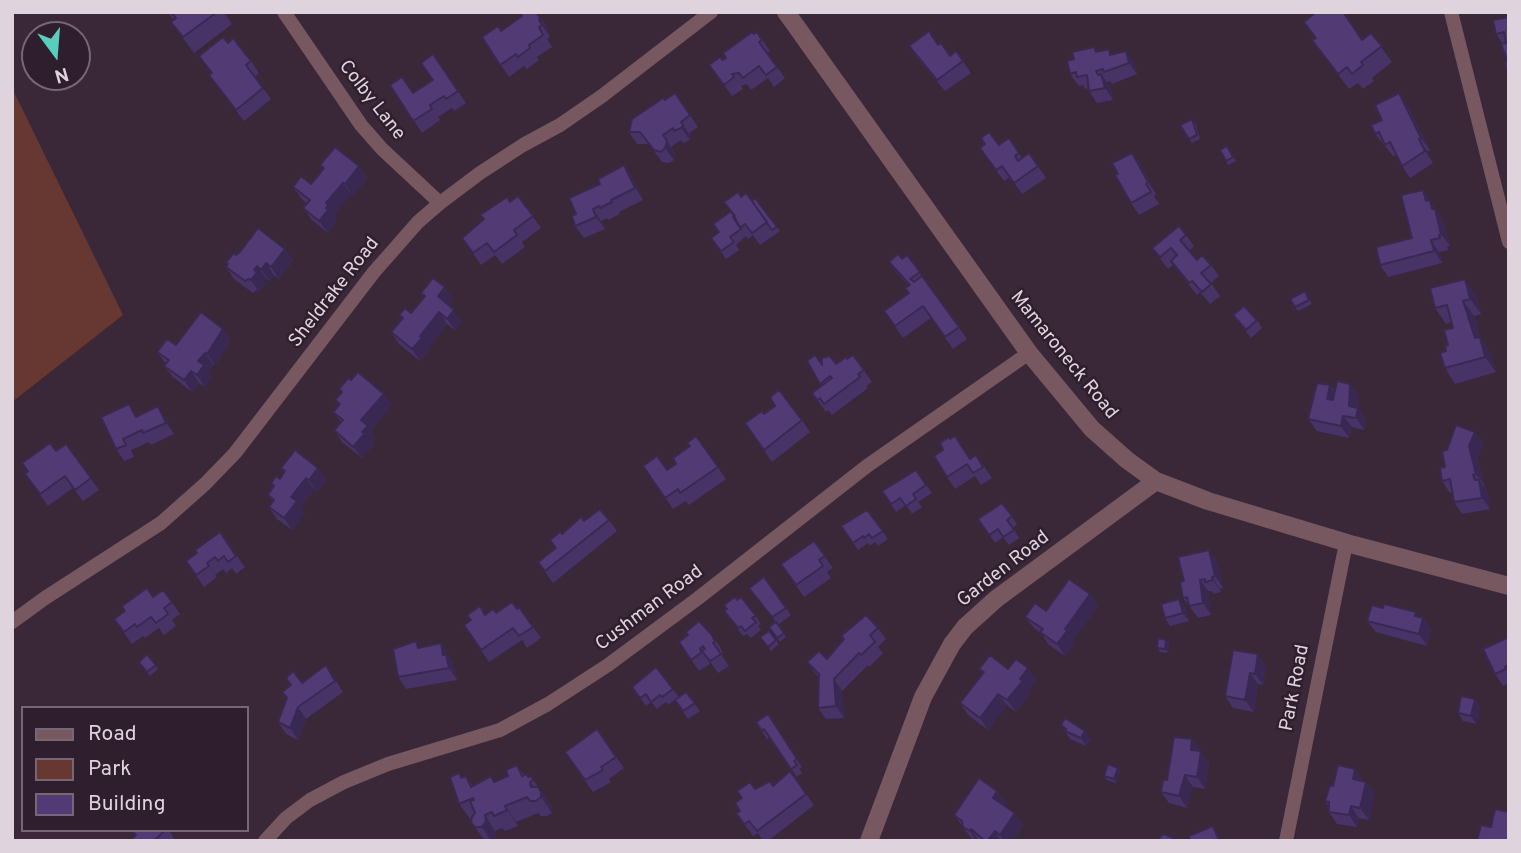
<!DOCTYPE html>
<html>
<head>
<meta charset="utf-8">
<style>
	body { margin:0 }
	#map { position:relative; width:1521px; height:853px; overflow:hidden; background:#3a2838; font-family:Overpass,sans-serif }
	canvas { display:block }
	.frame { position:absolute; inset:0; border:14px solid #dfd3dd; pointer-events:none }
	.legend { position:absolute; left:21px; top:706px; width:228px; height:126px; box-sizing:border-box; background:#2f1f2e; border:2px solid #756774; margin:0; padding:9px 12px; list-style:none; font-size:21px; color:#dfd3dd }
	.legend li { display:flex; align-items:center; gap:14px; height:35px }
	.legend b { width:35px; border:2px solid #756774 }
	.north { position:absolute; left:21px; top:21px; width:70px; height:70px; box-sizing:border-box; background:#2f1f2e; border:2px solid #756774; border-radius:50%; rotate:164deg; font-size:19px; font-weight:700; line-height:28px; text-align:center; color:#dfd3dd }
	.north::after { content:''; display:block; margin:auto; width:24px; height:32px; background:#5acebd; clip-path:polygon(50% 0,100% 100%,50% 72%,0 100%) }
</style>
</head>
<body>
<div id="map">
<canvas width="1521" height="853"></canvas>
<div class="frame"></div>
<ul class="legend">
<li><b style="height:9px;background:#775760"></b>Road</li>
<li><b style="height:19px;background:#673831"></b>Park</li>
<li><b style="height:19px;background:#523b75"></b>Building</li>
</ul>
<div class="north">N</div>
</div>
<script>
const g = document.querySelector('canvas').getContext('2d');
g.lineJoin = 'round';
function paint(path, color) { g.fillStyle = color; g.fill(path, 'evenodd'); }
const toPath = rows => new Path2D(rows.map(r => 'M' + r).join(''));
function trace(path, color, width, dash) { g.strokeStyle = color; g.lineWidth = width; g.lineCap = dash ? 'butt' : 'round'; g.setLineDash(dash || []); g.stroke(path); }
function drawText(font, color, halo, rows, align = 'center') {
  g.font = font + ' Overpass,sans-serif'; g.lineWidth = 5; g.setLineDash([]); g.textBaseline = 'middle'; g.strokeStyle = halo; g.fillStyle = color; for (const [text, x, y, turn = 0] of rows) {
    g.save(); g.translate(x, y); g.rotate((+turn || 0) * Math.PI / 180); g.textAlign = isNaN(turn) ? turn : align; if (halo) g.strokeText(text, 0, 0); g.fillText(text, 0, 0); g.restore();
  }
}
paint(toPath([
	[12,88,123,315,12,402]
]), '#673831');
trace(toPath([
	[284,12,361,125,382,149,440,203],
	[1451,12,1509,242],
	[12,622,45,598,161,523,205,484,235,453,374,272,418,222,440,203,480,173,523,145,560,125,602,96,711,12],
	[265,841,286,818,310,800,344,782,388,764,500,730,548,704,608,665,697,599,867,466,1029,353],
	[1286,841,1346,543]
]), '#775760', 14);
trace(toPath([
	[786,12,1029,353,1092,429,1127,460,1156,481,1208,501,1354,545,1509,586],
	[869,841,923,697,952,644,965,627,996,599,1156,481]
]), '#775760', 18);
paint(toPath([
	[168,12,224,12,232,24,194,53,171,22,173,20],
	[536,12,549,30,547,31,550,37,547,39,552,47,537,57,539,60,527,69,524,66,509,77,482,37,501,31],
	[1509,17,1509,75,1507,73,1508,62,1503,44,1496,34],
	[1304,22,1362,40,1371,33,1392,62,1372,78,1374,81,1363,89,1358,83,1349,89,1312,40,1315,38],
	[757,32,770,51,767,53,785,78,774,87,768,78,751,90,747,84,741,86,743,89,732,96,709,65,723,60],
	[228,43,251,61,259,73,255,77,271,99,244,121,209,75,211,73,199,56],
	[938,45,950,56,956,51,971,73,945,91,917,58,909,46],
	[1094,47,1098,52,1112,54,1134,62,1137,74,1112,84,1110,81,1107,82,1110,86,1113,100,1097,103,1089,91,1088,88,1085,89,1083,85,1079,86,1070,74,1074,59],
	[433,54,466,103,454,111,452,108,438,117,440,120,422,133,390,85,413,93,433,80],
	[675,93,698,127,689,133,691,137,690,140,683,143,681,140,671,147,675,153,674,160,669,163,662,162,649,144,637,144,629,132,665,100],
	[1407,105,1430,150,1427,151,1433,163,1410,178,1402,166,1396,155,1393,156,1375,134,1382,120],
	[1192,119,1195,123,1200,139,1192,143,1180,125],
	[1009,138,1022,158,1029,153,1046,178,1022,194,1010,177,1004,181,980,148,999,145],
	[1227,146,1236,161,1228,165,1226,161],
	[1132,153,1140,164,1156,194,1154,196,1159,204,1139,215,1131,203,1118,174],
	[320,165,359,166,367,178,353,196,351,194,335,214,336,217,334,219,336,222,328,233,312,220,303,208,307,204,301,198,293,187,311,184,323,169],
	[624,165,632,177,643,200,619,212,620,214,608,220,607,218,601,221,605,229,584,238,575,226,576,214,600,184],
	[1423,190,1443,221,1450,246,1447,246,1448,250,1439,252,1442,263,1388,277,1380,265,1412,238],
	[518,196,541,228,522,242,525,247,502,264,495,255,481,265,462,238],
	[741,197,752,201,755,198,780,231,760,245,753,235,748,239,746,236,736,245,739,250,726,259,711,238,719,232,731,211],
	[1186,235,1194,246,1189,251,1197,260,1211,265,1219,276,1211,283,1220,296,1210,304,1200,292,1197,295,1173,265,1168,269,1152,248],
	[285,249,293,260,279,279,274,275,270,281,266,278,263,281,265,284,259,292,257,290,253,293,234,279,226,267,228,265,226,262,236,255],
	[907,255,967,339,953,349,931,318,903,338,884,311,909,293,909,286,897,273,889,262,902,259],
	[1305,291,1312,304,1298,311,1295,307],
	[421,293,453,299,448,305,462,321,455,330,447,324,429,347,430,349,420,361,399,344,391,332,402,319,399,315,411,313,424,297],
	[1476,294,1481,314,1474,316,1481,339,1490,352,1496,372,1455,384,1445,368,1446,351,1453,328,1451,322,1446,324,1435,308],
	[1233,315,1257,320,1262,328,1251,338],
	[231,340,215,365,213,364,208,371,212,377,205,387,199,383,192,392,173,377,164,366,166,364,157,352,176,345],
	[853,355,872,382,866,386,868,388,832,415,828,410,826,412,812,393,822,386,807,361,822,365,836,364],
	[351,380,384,394,392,405,371,430,376,438,371,443,373,445,362,458,342,442,334,430,341,422,333,412,339,405,335,400,342,392,339,389],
	[1350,384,1359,396,1358,408,1366,420,1364,430,1352,427,1349,438,1317,431,1308,419,1330,385,1335,391],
	[764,414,802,420,810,432,772,462,745,423],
	[138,416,166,418,174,434,151,445,149,442,131,450,134,457,124,461,116,449],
	[1475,432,1483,443,1477,458,1485,486,1484,486,1487,491,1490,509,1462,514,1454,502,1452,492,1450,493,1442,481,1445,467,1447,450],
	[696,436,726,479,689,505,686,501,673,509,643,466,667,470,676,464],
	[66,444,99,490,83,501,73,488,48,506,25,474],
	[976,455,992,478,981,485,975,476,955,489,947,477],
	[281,468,327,480,317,492,314,489,301,507,305,513,292,530,277,519,269,507,273,502,268,495,273,487,271,483,280,479,284,473],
	[916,470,932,493,918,502,922,507,912,514,906,505,896,512,882,491],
	[1002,503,1017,524,1013,528,1019,538,1009,545,1003,537,995,543,978,519],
	[867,510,888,539,878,546,875,542,870,546,868,543,858,550,841,526],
	[609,520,617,531,553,583,538,562,555,548,550,540,562,534,584,521],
	[220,532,245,567,236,574,232,568,226,573,223,569,215,575,217,577,204,587,186,561,197,553],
	[814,541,833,568,827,572,831,578,804,597,781,564],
	[1217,562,1223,588,1220,589,1221,592,1214,594,1211,591,1208,591,1211,615,1198,618,1183,598,1184,581],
	[764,577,791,615,778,625,749,588],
	[163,590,180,614,172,620,176,626,164,635,159,628,145,638,143,636,132,644,114,619,153,597],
	[1090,594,1098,606,1073,640,1075,643,1065,656,1048,644,1042,634,1034,628,1025,617,1046,611],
	[737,600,756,616,761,624,758,626,761,630,751,638,747,634,743,636,724,611],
	[519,607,541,638,527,648,522,640,489,662,464,625,486,615,517,609],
	[1185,607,1189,621,1170,626,1165,618],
	[1420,618,1423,618,1431,630,1427,646,1376,632,1367,621],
	[776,622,786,637,780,642,769,627],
	[878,628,886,639,878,647,883,653,869,667,868,665,842,691,844,718,826,719,818,708,819,678,807,662,827,659,843,640,841,636],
	[769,631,779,644,771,651,760,637],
	[712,635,720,647,723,653,721,654,729,666,718,673,709,660,708,660,710,664,699,671,679,642],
	[1509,637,1509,683,1503,686,1495,674],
	[1166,640,1169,643,1168,653,1160,652,1157,648],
	[420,647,449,655,450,659,454,666,457,680,406,689,398,677],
	[1233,650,1266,666,1263,685,1258,684,1254,712,1233,708,1225,696],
	[147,654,158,669,150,676,139,662],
	[326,665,343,692,306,719,298,740,286,734,278,722,291,685,286,678,302,683],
	[656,667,679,697,668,705,666,702,657,709,651,702,646,706,632,687],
	[979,669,1008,669,1036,680,1029,690,1031,692,1016,712,1007,705,988,730,968,715,960,703,983,673],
	[686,692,700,711,688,719,675,700],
	[1475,699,1480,707,1476,724,1463,721,1458,713],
	[768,714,802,767,799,769,802,773,797,777,770,737,767,739,756,722],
	[1061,725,1091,739,1086,746,1070,739],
	[597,729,624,768,609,779,611,782,593,792,565,752],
	[1192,739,1209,763,1205,789,1193,787,1187,808,1169,803,1161,792],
	[517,765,524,775,527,774,529,777,531,776,552,807,552,813,547,816,541,816,538,813,516,822,518,826,505,831,502,828,495,831,497,836,494,841,485,841,471,822,472,819,470,819,459,804,462,778,466,776,473,786,495,781,508,776],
	[1118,768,1120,772,1116,783,1107,780,1104,776],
	[790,771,814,805,768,841,763,841,758,833,753,836,736,813,740,811,755,789,773,786],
	[1363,781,1366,782,1374,793,1369,820,1359,818,1357,827,1337,824,1329,812,1329,807,1325,801,1333,786],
	[997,791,1006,802,1003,806,1023,825,1012,841,974,841,971,838,954,815],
	[135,830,169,830,175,840,125,841,131,840,135,836,133,832]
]), '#473365');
paint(toPath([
	[540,18,549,30,547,31,550,37,539,20],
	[1126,51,1134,62,1137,74,1129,63],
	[1096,71,1103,79,1101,74,1110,86,1113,100,1105,88,1098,75],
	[1399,93,1407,105,1430,150,1421,138],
	[683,125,691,137,690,140,681,128],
	[1419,139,1427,151,1433,163,1425,151],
	[667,141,675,153,674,160,665,148],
	[1132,153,1140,164,1156,194,1148,182],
	[624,165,632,177,643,200,635,188],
	[359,166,367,178,353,196,345,184],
	[343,183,351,194,335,214,336,217,334,219,336,222,328,233,319,221,326,208,326,203],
	[1423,190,1443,221,1450,246,1441,234,1426,201],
	[593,209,601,221,605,229,596,217],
	[1431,240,1439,252,1442,263,1434,251],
	[285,249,293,260,279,279,271,267],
	[266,263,274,275,270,281,261,270],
	[257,266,266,278,263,281,265,284,259,292,251,280,254,270],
	[1465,279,1476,294,1481,314,1470,299],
	[445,287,453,299,446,308,438,296],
	[1463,301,1474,316,1481,339,1490,352,1496,372,1485,357,1475,338],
	[454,310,462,321,455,330,447,319],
	[439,312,447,324,429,347,430,349,420,361,412,349,420,336],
	[223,329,231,340,215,365,207,354],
	[205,353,213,364,208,371,212,377,205,387,197,375,198,361],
	[191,371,199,383,192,392,184,380],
	[1350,384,1359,396,1357,411,1358,408,1366,420,1364,430,1349,406],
	[1330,385,1338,397,1336,410,1327,399],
	[384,394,392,405,371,430,376,438,371,443,373,445,362,458,353,447,362,432,361,420],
	[158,406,166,418,174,434,166,423],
	[1343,416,1352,427,1349,438,1341,426],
	[1475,432,1483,443,1477,458,1485,486,1476,474,1469,446],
	[318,468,327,480,317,492,309,480],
	[1473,475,1480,484,1479,480,1487,491,1490,509,1482,498],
	[306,478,314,489,301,507,305,513,292,530,284,518,291,497],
	[1209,550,1217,562,1223,588,1215,576],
	[1212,577,1220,589,1221,592,1213,580],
	[1200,580,1208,591,1211,615,1203,603],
	[1090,594,1098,606,1073,640,1075,643,1065,656,1057,644,1065,629],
	[1179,599,1185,607,1189,621,1183,613],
	[1416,612,1422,621,1423,618,1431,630,1427,646,1419,634,1415,616],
	[1166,640,1169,643,1168,653,1165,649],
	[441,643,449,655,450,659,454,666,457,680,449,668,443,655],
	[1258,654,1266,666,1263,685,1255,674],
	[1028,668,1036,680,1029,690,1031,692,1016,712,1007,700,1020,679],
	[1250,673,1258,684,1254,712,1245,700],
	[834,679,842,691,844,718,836,706],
	[998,694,1007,705,988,730,980,718],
	[1475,699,1480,707,1476,724,1471,716],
	[298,707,306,719,298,740,290,728],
	[1085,731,1091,739,1086,746,1081,738],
	[1192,739,1201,751,1191,750],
	[1201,751,1209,763,1205,789,1197,777],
	[1118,768,1120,772,1116,783,1114,779],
	[1355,769,1363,781,1353,779],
	[1185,775,1193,787,1187,808,1179,796],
	[531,776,552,807,552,813,541,797,531,787,530,782,541,797,541,792],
	[1366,782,1374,793,1369,820,1360,808],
	[997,791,1006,802,1001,810,993,798],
	[505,806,516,822,518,826,507,810],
	[1351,806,1359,818,1357,827,1349,815],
	[1015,813,1023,825,1012,841,1004,841,1000,835],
	[485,815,495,831,497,836,494,841,491,841,482,827],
	[1213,826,1223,841,1219,841],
	[971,829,979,841,976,841,970,831],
	[995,831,1001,841,987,841]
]), '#392952');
const building = toPath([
	[171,12,217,12,183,37,171,22,176,18,171,12],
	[520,12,536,12,540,18,539,20,542,25,539,27,543,35,529,45,530,48,518,57,516,54,500,65,482,37,498,26,501,31,522,16,520,12],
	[1316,12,1343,12,1362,40,1371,33,1382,46,1361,62,1363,65,1352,74,1347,67,1338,74,1312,40,1316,38,1304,22,1316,12],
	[1509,17,1509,73,1507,73,1505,62,1508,62,1501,44,1506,43,1504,32,1496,34,1493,20,1509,17],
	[929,31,938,45,941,43,950,56,956,51,963,61,937,80,909,46,929,31],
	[752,32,754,34,757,32,762,40,759,42,777,67,766,75,759,66,743,78,739,73,732,74,734,77,724,85,709,65,720,57,723,60,726,58,723,53,752,32],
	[223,37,228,43,233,38,251,61,246,65,263,88,236,110,209,75,212,73,199,56,223,37],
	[1094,47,1096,52,1109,49,1110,55,1126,51,1129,63,1104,72,1103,69,1096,71,1098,75,1101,74,1105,88,1089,91,1087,75,1077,77,1076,72,1070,74,1067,61,1074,59,1072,52,1094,47],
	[433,54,458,91,446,99,444,96,430,105,432,109,413,121,390,85,402,77,413,93,433,80,421,63,433,54],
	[675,93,690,115,681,122,683,125,681,128,674,131,673,128,663,135,667,141,665,148,661,152,654,150,640,132,629,132,632,119,663,98,665,100,675,93],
	[1399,93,1421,138,1419,139,1425,151,1402,166,1390,142,1385,145,1379,132,1375,134,1371,125,1382,120,1375,105,1399,93],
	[1192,119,1197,135,1189,139,1180,125,1192,119],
	[989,132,999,145,1009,138,1019,153,1015,156,1018,161,1029,153,1038,166,1014,183,1002,166,996,170,980,148,985,144,981,138,989,132],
	[1227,146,1233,157,1226,161,1220,150,1227,146],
	[335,147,359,166,345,184,343,183,326,203,328,205,326,208,328,210,319,221,303,208,310,200,293,187,301,176,311,184,324,168,320,165,335,147],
	[1132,153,1148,182,1146,184,1151,192,1131,203,1115,175,1118,174,1112,163,1132,153],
	[624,165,635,188,611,200,612,202,600,208,599,206,593,209,596,217,575,226,572,216,576,214,569,198,600,184,598,179,624,165],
	[1423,190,1426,201,1430,200,1432,209,1435,209,1441,234,1439,235,1440,238,1431,240,1434,251,1380,265,1376,247,1412,238,1401,195,1423,190],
	[738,192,741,197,746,193,767,222,752,233,745,224,740,228,733,217,735,216,724,202,738,192],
	[518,196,533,216,514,230,517,235,494,252,487,243,473,253,462,238,484,219,480,215,507,197,510,202,518,196],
	[755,198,777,227,772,230,752,201,755,198],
	[731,211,741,229,730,237,734,242,721,251,711,238,719,232,713,224,731,211],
	[1179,226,1186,235,1180,240,1197,260,1202,255,1211,265,1201,273,1211,284,1202,292,1192,281,1189,283,1171,261,1177,255,1171,248,1160,257,1152,248,1179,226],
	[258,228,285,249,271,267,266,263,261,270,257,266,254,270,257,272,251,280,249,279,245,281,226,267,228,264,226,262,234,253,236,255,240,252,258,228],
	[898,254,902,259,907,255,920,272,910,279,914,282,922,276,959,327,945,337,923,306,895,326,884,311,909,293,905,288,910,285,889,262,898,254],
	[433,278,445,287,438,296,454,310,447,319,439,312,420,336,422,338,412,349,391,332,403,318,399,315,405,308,411,313,425,296,421,293,433,278],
	[1465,279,1470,299,1463,301,1475,338,1480,337,1485,357,1445,368,1440,353,1446,351,1445,346,1448,345,1444,330,1453,328,1447,305,1435,308,1430,288,1465,279],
	[1305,291,1309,300,1295,307,1290,299,1305,291],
	[1244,306,1257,320,1246,330,1233,315,1244,306],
	[201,312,223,329,207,354,205,353,198,361,204,365,197,375,191,371,184,380,164,366,169,360,157,352,167,339,176,345,201,312],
	[815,355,822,365,822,358,830,356,836,364,846,357,847,359,853,355,864,370,858,374,860,377,824,404,820,398,817,400,812,393,832,378,830,376,820,384,807,361,815,355],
	[358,372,384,394,361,420,368,426,362,432,365,433,353,447,334,430,343,420,333,412,340,404,335,400,342,392,339,389,348,378,351,380,358,372],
	[1337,381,1350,384,1349,406,1358,408,1356,418,1343,416,1341,426,1308,419,1317,383,1330,385,1327,399,1333,400,1337,381],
	[779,390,802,420,764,450,745,423,762,411,764,414,775,406,770,397,779,390],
	[129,404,136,417,158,406,166,423,143,433,142,430,123,439,126,445,116,449,101,417,129,404],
	[1456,425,1475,432,1469,446,1476,474,1473,475,1475,480,1479,480,1482,498,1454,502,1450,479,1442,481,1440,468,1445,467,1442,451,1447,450,1456,425],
	[696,436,718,467,680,493,678,489,665,498,643,466,657,456,667,470,676,464,673,458,690,446,687,443,696,436],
	[955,436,970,459,976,455,983,467,973,473,967,464,947,477,934,456,943,450,940,443,949,437,950,439,955,436],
	[50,443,56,451,66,444,91,478,75,490,65,476,40,494,25,474,28,471,22,463,50,443],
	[295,450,318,468,309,480,306,478,291,497,297,501,284,518,269,507,274,500,268,495,274,486,271,483,276,476,280,479,285,471,281,468,295,450],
	[916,470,926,485,913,494,916,499,906,506,900,498,891,504,882,491,916,470],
	[1002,503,1012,516,1007,520,1014,530,1003,537,998,529,989,535,978,519,1002,503],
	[600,509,609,520,545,571,538,562,556,548,550,540,560,532,562,534,581,517,584,521,600,509],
	[867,510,883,531,872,538,869,534,864,538,863,536,853,543,841,526,867,510],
	[220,532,236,556,228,562,224,556,218,561,215,557,207,563,209,566,196,575,186,561,197,553,195,550,220,532],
	[814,541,825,556,819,560,823,566,796,585,781,564,814,541],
	[1209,550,1215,576,1212,577,1213,580,1205,582,1205,579,1200,580,1203,603,1189,606,1187,597,1183,598,1180,582,1184,581,1178,557,1209,550],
	[764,577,786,608,772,617,749,588,764,577],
	[1069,579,1090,594,1065,629,1067,631,1057,644,1040,632,1043,629,1025,617,1035,603,1046,611,1069,579],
	[147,588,153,597,163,590,172,602,164,608,168,614,156,623,151,617,137,627,135,624,124,632,114,619,125,611,122,606,147,588],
	[735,597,737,600,741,597,756,616,752,618,756,622,745,631,741,626,738,628,724,611,727,609,724,605,735,597],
	[1179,599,1183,613,1165,618,1161,604,1179,599],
	[512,602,517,609,519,607,533,627,519,636,513,628,481,650,464,625,471,620,467,615,480,606,485,615,493,609,496,613,512,602],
	[1384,604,1416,612,1415,616,1423,618,1419,634,1367,621,1372,605,1383,608,1384,604],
	[866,615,878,628,870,635,875,642,861,655,859,653,834,679,836,706,818,708,819,674,807,662,819,651,827,659,844,639,841,636,866,615],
	[699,621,712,635,715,642,713,643,721,654,710,661,702,651,705,649,703,646,700,649,702,652,691,660,679,642,688,635,686,632,699,621],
	[776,622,784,633,777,638,769,627,776,622],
	[769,631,776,640,768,647,760,637,769,631],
	[1509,637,1509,665,1505,667,1506,669,1495,674,1483,649,1509,637],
	[1158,638,1166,640,1165,649,1157,648,1158,638],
	[416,641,418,648,441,643,443,655,446,654,449,668,398,677,393,649,416,641],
	[1233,650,1258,654,1255,674,1250,673,1245,700,1225,696,1233,650],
	[147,654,156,665,147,672,139,662,147,654],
	[990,655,1008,669,1016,659,1028,668,1020,679,1023,681,1007,700,998,694,980,718,960,703,984,672,979,669,990,655],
	[326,665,335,681,298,707,290,728,278,722,287,698,282,692,291,685,286,678,293,671,302,683,326,665],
	[656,667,673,689,662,697,660,695,651,702,646,694,640,698,632,687,656,667],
	[686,692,695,703,683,711,675,700,686,692],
	[1461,696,1475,699,1471,716,1458,713,1461,696],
	[768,714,797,759,794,761,797,765,791,769,764,729,762,731,756,722,768,714],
	[1065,718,1085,731,1081,738,1065,731,1066,729,1061,725,1065,718],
	[597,729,616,757,601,767,603,770,585,780,565,752,597,729],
	[1174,737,1192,739,1191,750,1201,751,1197,777,1185,775,1179,796,1161,792,1163,780,1167,780,1174,737],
	[1108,764,1118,768,1114,779,1104,776,1108,764],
	[517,765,522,776,527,774,528,777,531,776,533,780,530,782,531,787,538,787,541,792,541,797,536,801,530,801,527,797,505,806,507,810,494,816,492,812,485,815,486,821,482,827,475,827,471,822,472,817,475,813,470,801,474,800,473,798,459,804,450,777,459,773,461,778,466,776,471,787,491,776,494,782,508,776,506,770,517,765],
	[1338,765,1355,769,1353,779,1366,782,1360,808,1351,806,1349,815,1329,812,1329,802,1325,801,1330,785,1333,786,1338,765],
	[790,771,806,794,757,831,749,821,744,824,736,813,740,811,735,803,742,798,737,791,750,782,755,789,770,781,773,786,790,771],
	[979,778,997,791,993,798,1015,813,1000,835,995,831,987,841,985,841,971,829,970,831,963,827,962,821,954,815,979,778],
	[1495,809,1509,812,1509,841,1477,841,1481,825,1491,827,1495,809],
	[1213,826,1219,841,1184,841,1190,839,1189,836,1213,826],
	[135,830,165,830,154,841,125,841,125,839,131,840,136,835,133,832,135,830],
	[1164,834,1180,841,1158,841,1160,837,1164,834]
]);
paint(building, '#523b75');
trace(building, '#392952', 2);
drawText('19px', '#dfd3dd', '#2f1f2e', [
	["Colby Lane",371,101,52],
	["Sheldrake Road",335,293,-52],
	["Mamaroneck Road",1063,356,51],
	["Garden Road",1004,570,-38],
	["Cushman Road",650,609,-37],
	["Park Road",1296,688,-79]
]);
</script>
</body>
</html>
